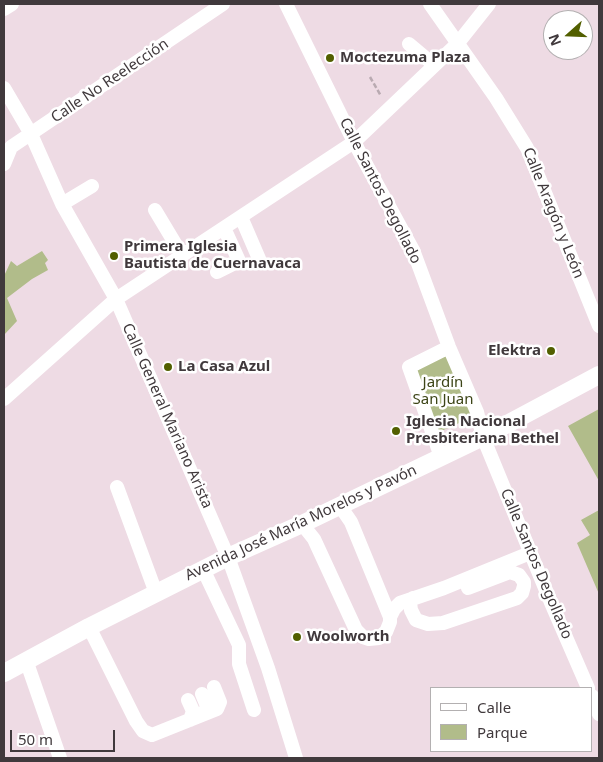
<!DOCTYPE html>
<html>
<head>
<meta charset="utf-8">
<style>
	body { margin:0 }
	#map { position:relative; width:603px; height:762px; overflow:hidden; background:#eedbe4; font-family:"Noto Sans",sans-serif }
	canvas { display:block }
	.frame { position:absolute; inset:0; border:5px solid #40393c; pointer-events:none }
	.legend { position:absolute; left:430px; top:687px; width:162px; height:65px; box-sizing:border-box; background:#fff; border:1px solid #b3b0b1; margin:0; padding:6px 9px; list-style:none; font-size:15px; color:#40393c }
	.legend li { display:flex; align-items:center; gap:10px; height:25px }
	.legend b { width:25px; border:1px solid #b3b0b1 }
	.north { position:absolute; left:543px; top:10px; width:50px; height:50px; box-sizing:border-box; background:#fff; border:1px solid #b3b0b1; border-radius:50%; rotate:250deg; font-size:14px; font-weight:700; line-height:20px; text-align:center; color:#40393c }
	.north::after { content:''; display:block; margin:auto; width:18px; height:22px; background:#525f00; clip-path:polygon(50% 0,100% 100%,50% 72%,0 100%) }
	.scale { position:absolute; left:10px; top:730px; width:105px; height:22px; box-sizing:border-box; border:2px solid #40393c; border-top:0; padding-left:6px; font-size:15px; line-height:18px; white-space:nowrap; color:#40393c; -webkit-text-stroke:4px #fff; paint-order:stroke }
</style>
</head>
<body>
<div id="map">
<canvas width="603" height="762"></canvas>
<div class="frame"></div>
<ul class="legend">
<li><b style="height:6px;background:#fff"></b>Calle</li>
<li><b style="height:14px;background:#b1bc8a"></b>Parque</li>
</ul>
<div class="north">N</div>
<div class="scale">50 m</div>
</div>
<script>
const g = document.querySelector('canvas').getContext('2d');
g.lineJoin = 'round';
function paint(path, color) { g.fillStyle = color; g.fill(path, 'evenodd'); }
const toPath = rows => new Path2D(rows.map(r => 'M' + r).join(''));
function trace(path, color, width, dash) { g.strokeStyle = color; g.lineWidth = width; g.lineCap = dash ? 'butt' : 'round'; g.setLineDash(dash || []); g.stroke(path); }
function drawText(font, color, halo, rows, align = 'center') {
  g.font = font + ' "Noto Sans",sans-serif'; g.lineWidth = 5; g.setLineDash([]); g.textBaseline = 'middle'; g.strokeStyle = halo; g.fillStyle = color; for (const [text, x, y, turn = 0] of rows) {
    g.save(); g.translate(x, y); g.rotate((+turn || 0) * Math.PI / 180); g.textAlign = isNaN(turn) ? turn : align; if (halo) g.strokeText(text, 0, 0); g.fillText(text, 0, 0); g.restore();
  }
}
paint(toPath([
	[42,251,48,260,45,263,48,270,32,279,7,298,17,321,4,335,4,276,11,261,17,266],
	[447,355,475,416,439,432,413,372],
	[599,409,599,481,568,426],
	[599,510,599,594,577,543,590,535,581,520]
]), '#b1bc8a');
trace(toPath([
	[370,77,381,96]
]), '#b9aab1', 2.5, [5, 2.5]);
trace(toPath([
	[286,4,354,142,413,250,449,347,477,412,483,437,552,605,588,688],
	[430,4,496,98,527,148,599,326],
	[4,9,12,4],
	[409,44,434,65],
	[4,88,31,134,62,204,116,299,228,557,268,668,296,758],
	[4,164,11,147,223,4],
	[62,204,92,186],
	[155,210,182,255],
	[241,217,260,261],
	[217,272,239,261,224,228],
	[4,399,116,299,354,142,458,43,489,4],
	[441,457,409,367,449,347],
	[117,487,156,593],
	[340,506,351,522,390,617],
	[302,524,314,539,356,630,363,637,369,639,379,638,386,632,390,622,390,617,394,609,400,603,444,588,530,553],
	[203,569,239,645,239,664,254,710],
	[413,598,410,602,411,610,416,620,428,624,443,623,517,598,522,593,524,586,524,582,519,575,510,572,468,588],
	[89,627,136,721,143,731,152,735,217,709,220,702,214,687],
	[26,660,60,758],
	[202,694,207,706,204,714],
	[592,696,599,714],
	[188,700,193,711,190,720]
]), '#fff', 14);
trace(toPath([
	[4,673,89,627,228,557,302,524,483,437,599,375]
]), '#fff', 18);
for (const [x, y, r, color] of [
	[330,58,5,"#525f00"],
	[114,256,5,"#525f00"],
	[551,351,5,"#525f00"],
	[168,367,5,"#525f00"],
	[396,431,5,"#525f00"],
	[297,637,5,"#525f00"]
]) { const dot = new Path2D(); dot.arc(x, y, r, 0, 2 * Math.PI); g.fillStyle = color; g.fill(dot); trace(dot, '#fff', 2); }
drawText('bold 15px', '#40393c', '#fff', [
	["Moctezuma Plaza",340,58],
	["Primera Iglesia",124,247],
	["Bautista de Cuernavaca",124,264],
	["Elektra",541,351,"right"],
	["La Casa Azul",178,367],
	["Iglesia Nacional",406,422],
	["Presbiteriana Bethel",406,439],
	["Woolworth",307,637]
], 'left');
drawText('15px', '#40393c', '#fff', [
	["Calle No Reelección",110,81,-34],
	["Calle Santos Degollado",380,191,63],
	["Calle Aragón y León",553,213,68],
	["Calle General Mariano Arista",167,416,66],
	["Avenida José María Morelos y Pavón",301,523,-25],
	["Calle Santos Degollado",536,564,67]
]);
drawText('15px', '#3d4517', '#fff', [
	["Jardín",443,383],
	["San Juan",443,400]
]);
</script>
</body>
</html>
